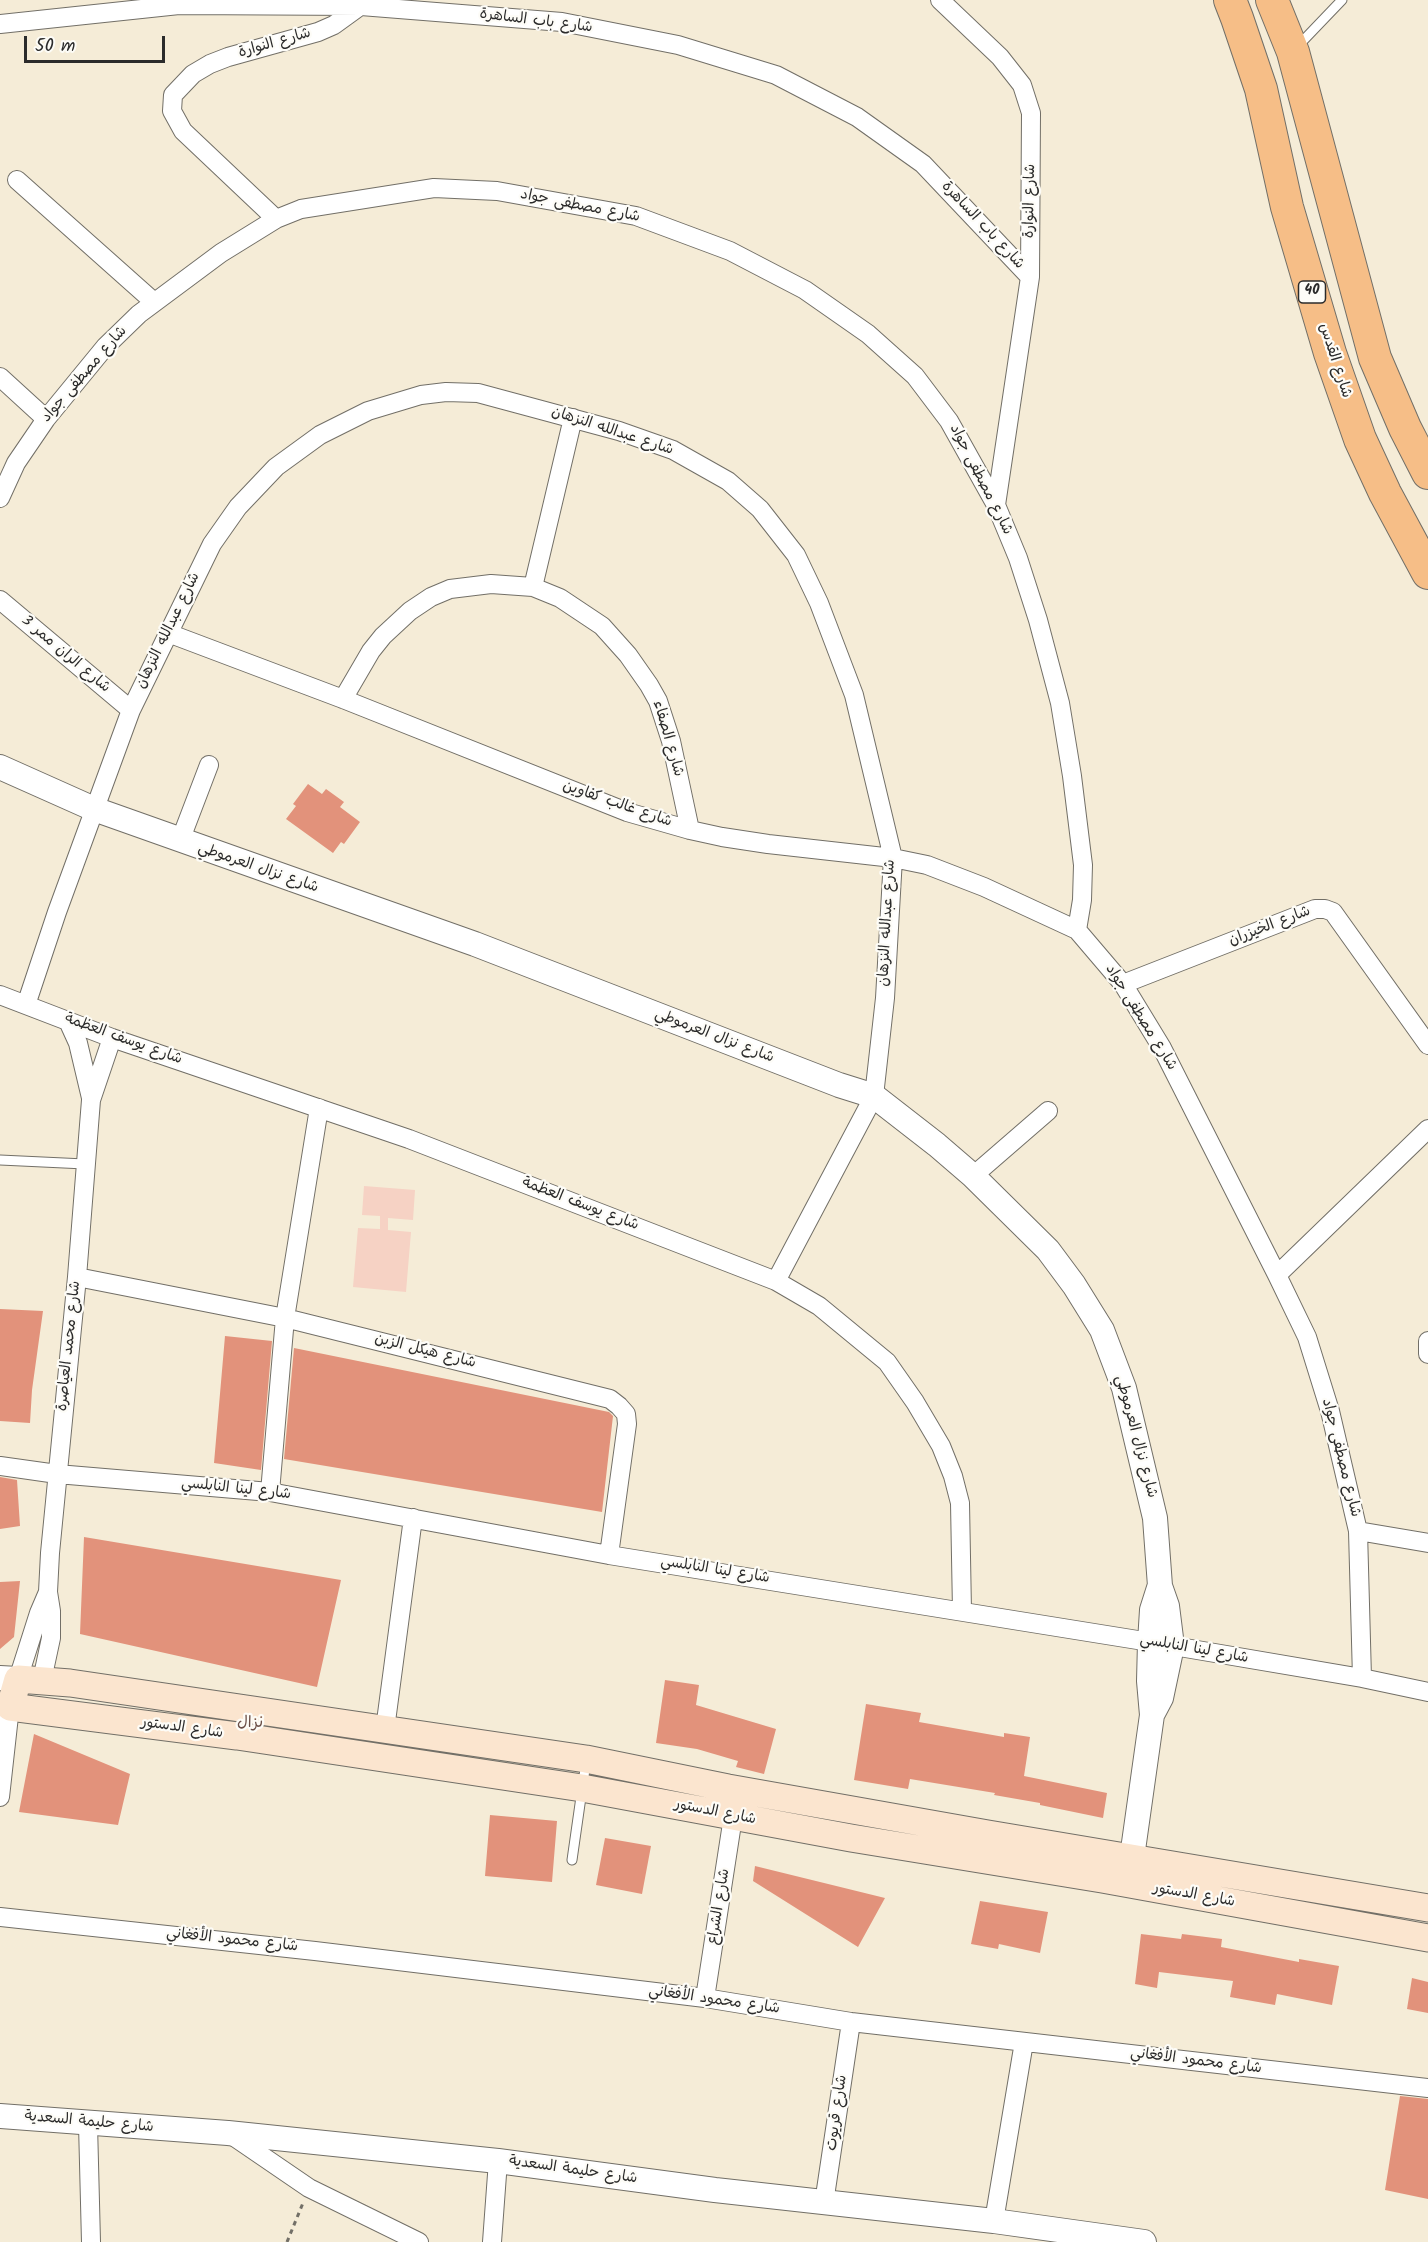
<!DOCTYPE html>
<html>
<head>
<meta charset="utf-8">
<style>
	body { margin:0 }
	#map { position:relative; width:1428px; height:2242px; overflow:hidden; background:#f5ecd7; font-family:Kalam,sans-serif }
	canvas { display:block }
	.scale { position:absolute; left:24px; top:36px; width:141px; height:27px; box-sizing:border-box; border:3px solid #2b2b2b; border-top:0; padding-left:8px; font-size:18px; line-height:21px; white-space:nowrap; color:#2b2b2b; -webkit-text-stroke:4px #fdfcf7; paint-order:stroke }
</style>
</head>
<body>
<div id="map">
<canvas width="1428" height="2242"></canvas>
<div class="scale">50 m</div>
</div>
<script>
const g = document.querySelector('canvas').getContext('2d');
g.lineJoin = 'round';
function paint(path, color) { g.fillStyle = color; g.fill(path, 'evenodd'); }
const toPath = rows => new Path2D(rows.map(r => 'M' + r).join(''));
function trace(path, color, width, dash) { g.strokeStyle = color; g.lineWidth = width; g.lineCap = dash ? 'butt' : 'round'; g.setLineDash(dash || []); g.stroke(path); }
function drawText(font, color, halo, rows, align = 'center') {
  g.font = font + ' Kalam,"Playpen Sans Arabic",sans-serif'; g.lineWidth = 4.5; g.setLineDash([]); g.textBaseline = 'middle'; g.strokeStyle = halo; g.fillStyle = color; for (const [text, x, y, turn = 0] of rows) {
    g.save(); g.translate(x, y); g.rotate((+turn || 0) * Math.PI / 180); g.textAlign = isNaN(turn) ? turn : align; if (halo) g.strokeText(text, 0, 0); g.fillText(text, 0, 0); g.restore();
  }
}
paint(toPath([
	[364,1186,415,1190,413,1220,388,1218,388,1230,411,1232,406,1292,353,1287,358,1228,380,1229,380,1216,362,1215]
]), '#f6d2c4');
paint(toPath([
	[308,784,322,794,326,789,344,802,340,807,360,822,344,844,341,842,333,853,286,819,296,806,293,804],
	[0,1309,43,1311,32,1390,30,1423,0,1421],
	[225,1336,272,1341,261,1470,214,1463],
	[294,1348,609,1412,613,1416,602,1512,284,1459],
	[0,1477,17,1480,20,1526,0,1529],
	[84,1537,341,1580,317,1687,80,1634],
	[20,1581,14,1637,0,1649,0,1582],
	[665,1680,699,1685,696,1705,776,1729,764,1774,736,1767,738,1761,697,1749,656,1743],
	[866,1704,921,1713,919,1722,1004,1737,1004,1733,1030,1737,1024,1776,1107,1793,1103,1818,1040,1805,1040,1803,994,1795,995,1793,910,1779,908,1789,854,1780],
	[34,1734,130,1774,118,1825,19,1812],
	[490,1815,557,1821,552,1882,485,1876],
	[605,1838,651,1846,642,1894,596,1885],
	[755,1866,885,1898,858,1947,753,1881],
	[980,1901,1048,1912,1040,1953,999,1944,998,1949,971,1944],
	[1141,1934,1181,1939,1182,1934,1222,1939,1221,1947,1299,1962,1299,1959,1339,1966,1332,2005,1277,1994,1275,2005,1230,1997,1233,1981,1159,1972,1157,1988,1135,1984],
	[1412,1978,1428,1982,1428,2013,1407,2009],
	[1400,2096,1428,2099,1428,2199,1385,2190]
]), '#e2927b');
const service = toPath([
	[1296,48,1342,0],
	[0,1160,85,1164],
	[572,1860,586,1762]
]);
const minor = toPath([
	[940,0,1000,57,1022,85,1031,113,1030,277,996,505],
	[0,24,179,5,361,6,562,22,678,45,776,75,857,117,923,164,1030,277],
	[17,180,154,302],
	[276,219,183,131,172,111,173,95,193,74,210,64,228,57,318,32,334,25,363,4],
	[0,377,46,419],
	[0,498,16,463,46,419,105,347,139,314,221,253,276,219,301,209,434,188,497,191,636,216,730,251,805,290,868,334,915,376,949,421,996,505,1018,558,1038,620,1060,703,1072,776,1083,865,1082,900,1077,930],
	[533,587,573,418],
	[0,600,131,710],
	[168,633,343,699,627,812,690,830,722,837,768,844,893,858,927,865,984,887,1077,930,1123,984,1162,1048,1277,1275,1307,1337,1330,1411,1358,1531,1362,1678],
	[343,699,371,651,383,636,410,611,431,597,450,589,491,584,533,587,560,598,602,626,628,655,649,685,658,701,671,741,690,830],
	[180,841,209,765],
	[1123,984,1315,909,1325,909,1333,912,1428,1045],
	[0,995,112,1038,409,1139,776,1281,819,1306,887,1362,915,1402,941,1446,953,1476,960,1503,962,1611],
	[26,1005,57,912,131,710,212,544,238,507,276,467,320,435,368,411,421,395,446,392,478,393,619,431,673,450,728,481,760,509,796,555,819,603,854,695,893,858,885,998,874,1096,776,1281],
	[68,1021,78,1043,91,1098],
	[973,1176,1048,1111],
	[1277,1275,1428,1129],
	[77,1277,285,1318,610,1399,619,1406,626,1414,627,1424,609,1555],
	[1428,1341,1428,1354],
	[0,1466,57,1474,270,1492,609,1555,1150,1642,1362,1678,1428,1692],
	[270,1492,285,1318,319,1108],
	[1358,1531,1428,1543],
	[18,1679,39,1613,48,1592],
	[42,1680,51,1638,51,1611,48,1592,50,1553,77,1277,91,1100,112,1038],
	[385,1729,413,1518],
	[0,1797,10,1707],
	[0,1917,315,1951,705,1998,851,2022,1428,2088],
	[705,1998,733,1817],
	[88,2124,91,2242],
	[230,2134,309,2188,419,2242],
	[824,2203,851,2022],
	[994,2221,1024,2042],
	[492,2242,498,2161]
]);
const tertiary = toPath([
	[0,767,94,809,475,944,839,1085,874,1096,937,1145,973,1176,1048,1250,1074,1285,1102,1330,1124,1388,1155,1518,1160,1586,1167,1606,1172,1646,1161,1698,1152,1715],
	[0,1678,18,1679],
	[1132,1857,1152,1715,1149,1681,1150,1642,1152,1610,1159,1588],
	[0,2116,228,2133,498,2161,715,2190,994,2221,1144,2242]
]);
const secondary = toPath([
	[1428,1908,988,1834,728,1788,586,1759,70,1683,18,1679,10,1707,237,1736,582,1788,851,1838,1102,1879,1428,1938]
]);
const trunk = toPath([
	[1230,0,1237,18,1261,89,1287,207,1330,353,1360,439,1385,493,1428,573],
	[1272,0,1293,52,1375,358,1405,428,1428,473]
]);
trace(service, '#726f67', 11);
trace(minor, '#726f67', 20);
trace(tertiary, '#726f67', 26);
trace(secondary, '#726f67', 29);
trace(trunk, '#726f67', 34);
trace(toPath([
	[287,2242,303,2203]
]), '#726f67', 3, [4.5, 4.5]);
trace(service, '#fff', 9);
trace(minor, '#fff', 18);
trace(tertiary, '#fff', 24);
trace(secondary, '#fbe5cf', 27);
trace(trunk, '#f6be87', 32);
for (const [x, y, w] of [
	[1312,292,27]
]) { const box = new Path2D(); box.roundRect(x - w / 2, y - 11, w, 22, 4.5); g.fillStyle = '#fdfcf7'; g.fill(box); trace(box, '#2b2b2b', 1.5); }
drawText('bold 14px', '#2b2b2b', null, [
	["40",1312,292]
]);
drawText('15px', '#2b2b2b', '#fdfcf7', [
	["شارع باب الساهرة",536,22,7],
	["شارع النوارة",275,44,-16],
	["شارع النوارة",1031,201,-89],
	["شارع مصطفى جواد",580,207,11],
	["شارع باب الساهرة",982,226,47],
	["شارع القدس",1334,361,72],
	["شارع مصطفى جواد",85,375,-49],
	["شارع عبدالله النزهان",612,432,18],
	["شارع مصطفى جواد",980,480,63],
	["شارع عبدالله النزهان",169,631,-64],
	["شارع الران ممر 3",65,655,40],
	["شارع الصفاء",667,739,74],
	["شارع غالب كفاوين",617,805,19],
	["شارع نزال العرموطي",258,869,19],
	["شارع عبدالله النزهان",888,923,-87],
	["شارع الخيزران",1270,927,-21],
	["شارع مصطفى جواد",1140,1018,58],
	["شارع نزال العرموطي",714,1037,21],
	["شارع يوسف العظمة",123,1040,20],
	["شارع يوسف العظمة",580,1205,21],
	["شارع محمد العياصرة",70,1346,-84],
	["شارع هيكل الزبن",425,1352,14],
	["شارع نزال العرموطي",1135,1437,75],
	["شارع مصطفى جواد",1340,1458,76],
	["شارع لينا النابلسي",236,1490,6],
	["شارع لينا النابلسي",715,1571,9],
	["شارع لينا النابلسي",1194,1650,10],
	["شارع الدستور",182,1729,8],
	["شارع الدستور",715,1813,11],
	["شارع الدستور",1194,1896,10],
	["شارع الشراع",720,1907,-81],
	["شارع محمود الأفغاني",232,1941,6],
	["شارع محمود الأفغاني",714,2001,8],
	["شارع محمود الأفغاني",1196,2062,7],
	["شارع قريوت",838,2113,-82],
	["شارع حليمة السعدية",89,2123,5],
	["شارع حليمة السعدية",573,2171,8]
]);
drawText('16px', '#6b4f47', '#fdfcf7', [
	["نزال",250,1724]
]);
</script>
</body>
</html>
